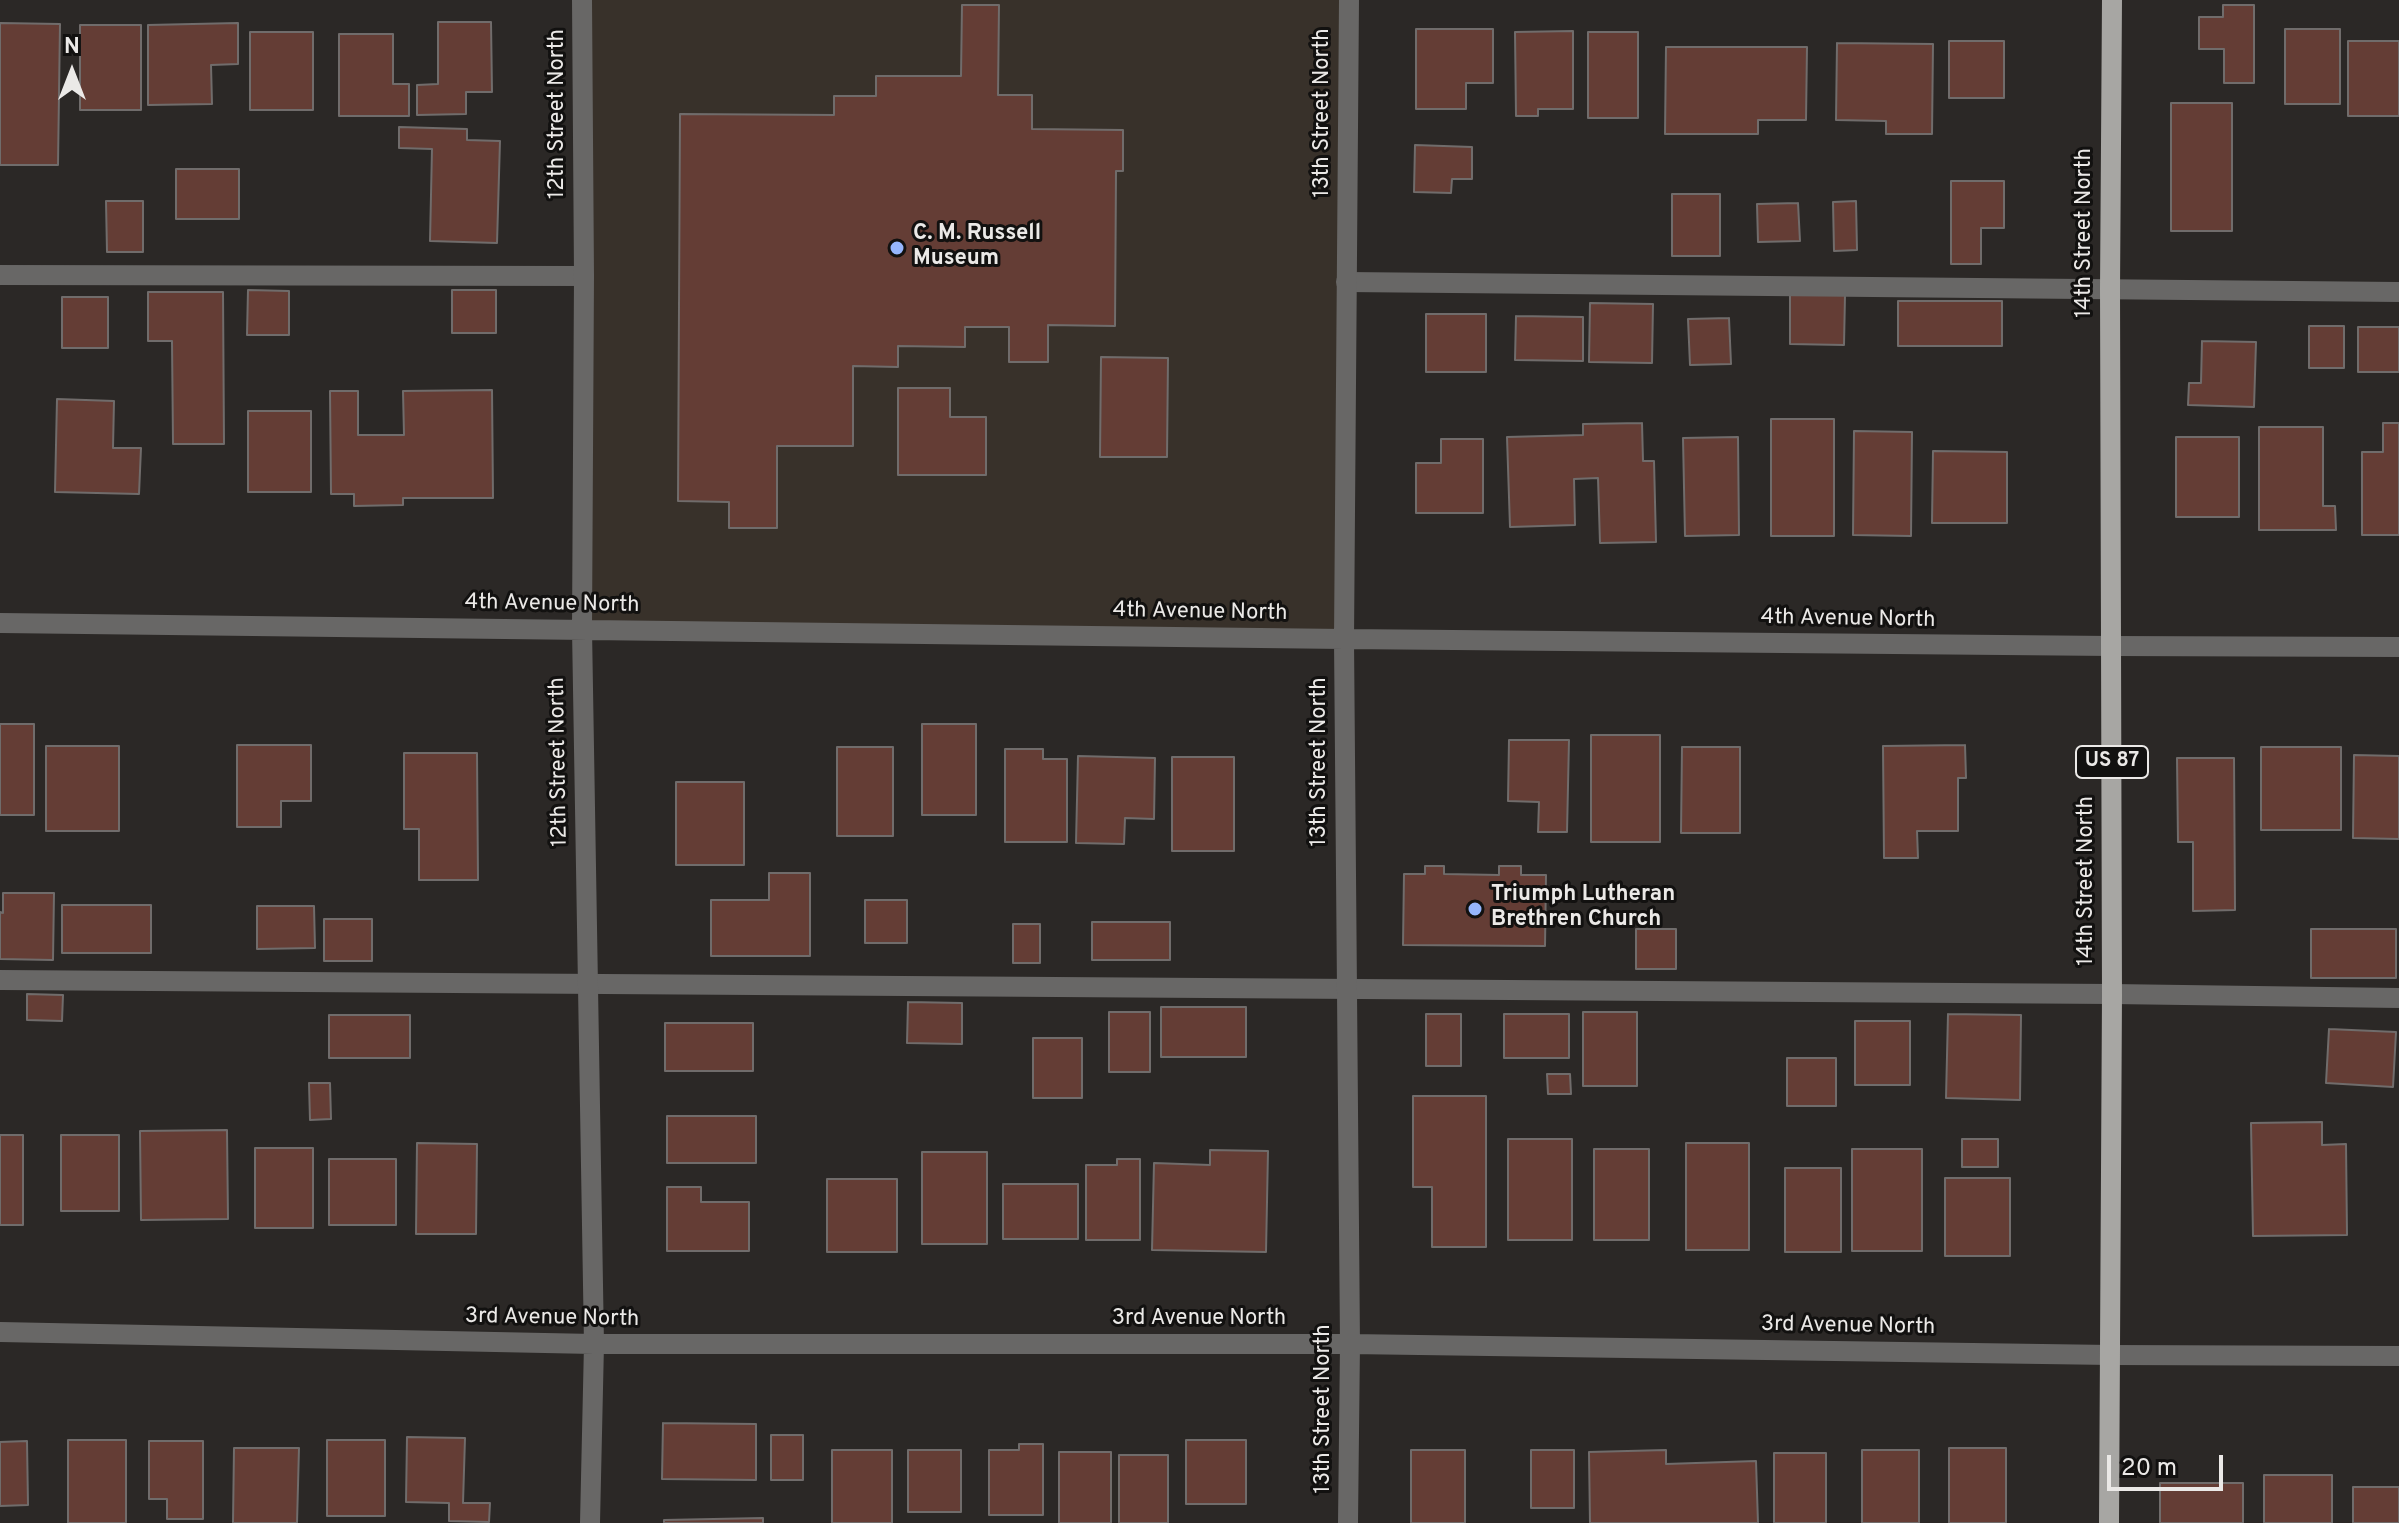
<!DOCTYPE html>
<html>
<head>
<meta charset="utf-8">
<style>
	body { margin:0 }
	#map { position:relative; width:2399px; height:1523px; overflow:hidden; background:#2b2826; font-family:Overpass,sans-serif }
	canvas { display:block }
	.north { position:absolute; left:32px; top:32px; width:80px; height:80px; -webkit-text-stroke:6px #121110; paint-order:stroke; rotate:0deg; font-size:22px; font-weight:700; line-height:32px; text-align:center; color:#ebe9e7 }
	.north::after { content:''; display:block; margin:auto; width:28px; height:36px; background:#ebe9e7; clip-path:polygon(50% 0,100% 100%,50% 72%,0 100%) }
	.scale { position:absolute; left:2107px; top:1455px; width:116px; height:36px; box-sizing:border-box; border:4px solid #ebe9e7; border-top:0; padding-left:10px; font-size:24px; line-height:28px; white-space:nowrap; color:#ebe9e7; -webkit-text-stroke:6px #121110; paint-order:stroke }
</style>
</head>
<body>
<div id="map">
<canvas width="2399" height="1523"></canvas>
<div class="north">N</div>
<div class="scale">20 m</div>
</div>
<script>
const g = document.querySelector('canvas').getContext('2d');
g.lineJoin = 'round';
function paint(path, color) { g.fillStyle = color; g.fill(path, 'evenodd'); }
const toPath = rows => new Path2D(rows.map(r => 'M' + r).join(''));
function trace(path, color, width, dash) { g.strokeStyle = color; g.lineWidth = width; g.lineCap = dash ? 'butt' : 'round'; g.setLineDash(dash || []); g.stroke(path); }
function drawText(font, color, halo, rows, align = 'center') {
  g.font = font + ' Overpass,sans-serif'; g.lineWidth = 6; g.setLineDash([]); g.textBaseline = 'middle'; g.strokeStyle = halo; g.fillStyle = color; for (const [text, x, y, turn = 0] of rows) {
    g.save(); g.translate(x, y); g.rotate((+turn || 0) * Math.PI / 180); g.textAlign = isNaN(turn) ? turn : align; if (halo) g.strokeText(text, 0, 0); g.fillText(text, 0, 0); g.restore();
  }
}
paint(toPath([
	[582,0,1349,0,1344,639,582,629]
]), '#38312a');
const building = toPath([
	[962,5,999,5,998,95,1032,95,1032,129,1123,130,1123,171,1116,171,1115,326,1048,325,1048,362,1009,362,1009,327,965,327,965,347,898,346,898,367,853,366,853,446,777,446,777,528,729,528,729,502,678,501,680,114,834,115,834,96,876,96,876,76,961,76,962,5],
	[2223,5,2254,5,2254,83,2224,83,2224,49,2199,49,2199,17,2223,17,2223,5],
	[438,22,491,22,492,92,466,92,466,114,417,115,417,85,438,84,438,22],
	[0,23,60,24,58,165,0,165,0,23],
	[238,23,238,64,211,65,212,104,148,105,148,25,238,23],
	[80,25,141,25,141,110,80,110,80,25],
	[1416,29,1493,29,1493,83,1466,83,1466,109,1416,109,1416,29],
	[2285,29,2340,29,2340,104,2285,104,2285,29],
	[1573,31,1573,109,1538,109,1538,116,1516,116,1515,32,1573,31],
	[250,32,313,32,313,110,250,110,250,32],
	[1588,32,1638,32,1638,118,1588,118,1588,32],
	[339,34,393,34,393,84,409,84,409,116,339,116,339,34],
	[1949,41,2004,41,2004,98,1949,98,1949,41],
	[2348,41,2399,41,2399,116,2348,116,2348,41],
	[1837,43,1933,44,1932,134,1886,134,1886,121,1836,120,1837,43],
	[1666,47,1807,47,1806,120,1758,120,1758,134,1665,134,1666,47],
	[2171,103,2232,103,2232,231,2171,231,2171,103],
	[399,127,467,129,467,140,500,141,497,243,430,241,432,149,399,148,399,127],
	[1415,145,1472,147,1472,179,1452,179,1451,193,1414,192,1415,145],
	[176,169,239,169,239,219,176,219,176,169],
	[1951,181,2004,181,2004,228,1981,228,1981,264,1951,264,1951,181],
	[1672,194,1720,194,1720,256,1672,256,1672,194],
	[106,201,143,201,143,252,107,252,106,201],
	[1856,201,1857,250,1834,251,1833,202,1856,201],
	[1798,203,1800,241,1758,242,1757,204,1798,203],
	[248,290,289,291,289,335,247,335,248,290],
	[452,290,496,290,496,333,452,333,452,290],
	[148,292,223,292,224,444,173,444,172,341,148,341,148,292],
	[1790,294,1845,295,1844,345,1790,344,1790,294],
	[62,297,108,297,108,348,62,348,62,297],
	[1898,301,2002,301,2002,346,1898,346,1898,301],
	[1590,303,1653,304,1652,363,1589,362,1590,303],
	[1426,314,1486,314,1486,372,1426,372,1426,314],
	[1516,316,1583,317,1583,361,1515,360,1516,316],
	[1729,318,1731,364,1690,365,1688,319,1729,318],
	[2309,326,2344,326,2344,368,2309,368,2309,326],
	[2358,327,2399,327,2399,372,2358,372,2358,327],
	[2202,341,2256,342,2254,407,2188,405,2189,383,2201,383,2202,341],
	[1101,357,1168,358,1167,457,1100,457,1101,357],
	[898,388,950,388,950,417,986,417,986,475,898,475,898,388],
	[492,390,493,498,403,498,403,505,354,506,354,494,331,494,330,391,358,391,358,435,404,435,403,391,492,390],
	[57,399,114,401,113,448,141,448,139,494,55,492,57,399],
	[248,411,311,411,311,492,248,492,248,411],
	[1771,419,1834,419,1834,536,1771,536,1771,419],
	[1642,423,1643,461,1654,461,1656,542,1600,543,1598,478,1574,479,1575,525,1510,527,1507,437,1583,435,1583,424,1642,423],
	[2383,423,2399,423,2399,535,2362,535,2362,452,2383,452,2383,423],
	[2259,427,2323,427,2323,506,2335,506,2336,530,2259,530,2259,427],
	[1854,431,1912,432,1911,536,1853,535,1854,431],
	[1738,437,1739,535,1685,536,1683,438,1738,437],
	[2176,437,2239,437,2239,517,2176,517,2176,437],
	[1441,439,1483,439,1483,513,1416,513,1416,463,1441,463,1441,439],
	[1933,451,2007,452,2007,523,1932,523,1933,451],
	[0,724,34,724,34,815,0,815,0,724],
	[922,724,976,724,976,815,922,815,922,724],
	[1591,735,1660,735,1660,842,1591,842,1591,735],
	[1509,740,1569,740,1567,832,1538,832,1539,802,1508,801,1509,740],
	[237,745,311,745,311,801,281,801,281,827,237,827,237,745],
	[1965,745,1966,778,1958,778,1958,831,1917,831,1918,858,1884,858,1883,746,1965,745],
	[46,746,119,746,119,831,46,831,46,746],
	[837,747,893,747,893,836,837,836,837,747],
	[1682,747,1740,747,1740,833,1681,833,1682,747],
	[2261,747,2341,747,2341,830,2261,830,2261,747],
	[1005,749,1043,749,1043,759,1067,759,1067,842,1005,842,1005,749],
	[404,753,477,753,478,880,419,880,419,829,404,829,404,753],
	[2354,755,2399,756,2399,839,2353,838,2354,755],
	[1078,756,1155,758,1154,819,1125,818,1124,844,1076,843,1078,756],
	[1172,757,1234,757,1234,851,1172,851,1172,757],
	[2177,758,2234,758,2235,910,2193,911,2193,842,2178,842,2177,758],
	[676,782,744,782,744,865,676,865,676,782],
	[1425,866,1444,866,1444,874,1499,875,1499,866,1521,866,1521,875,1546,875,1545,946,1403,945,1404,874,1425,874,1425,866],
	[769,873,810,873,810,956,711,956,711,900,769,900,769,873],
	[3,893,54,893,53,960,0,959,0,912,3,913,3,893],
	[865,900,907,900,907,943,865,943,865,900],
	[62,905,151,905,151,953,62,953,62,905],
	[257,906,314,906,315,948,257,949,257,906],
	[324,919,372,919,372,961,324,961,324,919],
	[1092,922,1170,922,1170,960,1092,960,1092,922],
	[1013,924,1040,924,1040,963,1013,963,1013,924],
	[1636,929,1676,929,1676,969,1636,969,1636,929],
	[2311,929,2396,929,2396,978,2311,978,2311,929],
	[27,994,63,995,62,1021,27,1020,27,994],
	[908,1002,962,1003,962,1044,907,1043,908,1002],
	[1161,1007,1246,1007,1246,1057,1161,1057,1161,1007],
	[1109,1012,1150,1012,1150,1072,1109,1072,1109,1012],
	[1583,1012,1637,1012,1637,1086,1583,1086,1583,1012],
	[1426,1014,1461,1014,1461,1066,1426,1066,1426,1014],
	[1504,1014,1569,1014,1569,1058,1504,1058,1504,1014],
	[1948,1014,2021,1015,2020,1100,1946,1098,1948,1014],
	[329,1015,410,1015,410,1058,329,1058,329,1015],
	[1855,1021,1910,1021,1910,1085,1855,1085,1855,1021],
	[665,1023,753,1023,753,1071,665,1071,665,1023],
	[2329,1029,2396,1032,2393,1087,2326,1083,2329,1029],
	[1033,1038,1082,1038,1082,1098,1033,1098,1033,1038],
	[1787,1058,1836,1058,1836,1106,1787,1106,1787,1058],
	[1547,1074,1570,1074,1571,1094,1548,1094,1547,1074],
	[309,1083,330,1083,331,1119,310,1120,309,1083],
	[1413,1096,1486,1096,1486,1247,1432,1247,1432,1187,1413,1187,1413,1096],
	[667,1116,756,1116,756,1163,667,1163,667,1116],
	[2322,1122,2322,1145,2346,1144,2347,1235,2253,1236,2251,1123,2322,1122],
	[227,1130,228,1219,141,1220,140,1131,227,1130],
	[0,1135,23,1135,23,1225,0,1225,0,1135],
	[61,1135,119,1135,119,1211,61,1211,61,1135],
	[1508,1139,1572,1139,1572,1240,1508,1240,1508,1139],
	[1962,1139,1998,1139,1998,1167,1962,1167,1962,1139],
	[417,1143,477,1144,476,1234,416,1234,417,1143],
	[1686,1143,1749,1143,1749,1250,1686,1250,1686,1143],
	[255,1148,313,1148,313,1228,255,1228,255,1148],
	[1594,1149,1649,1149,1649,1240,1594,1240,1594,1149],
	[1852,1149,1922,1149,1922,1251,1852,1251,1852,1149],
	[1210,1150,1268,1151,1266,1252,1152,1250,1154,1163,1210,1165,1210,1150],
	[922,1152,987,1152,987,1244,922,1244,922,1152],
	[329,1159,396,1159,396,1225,329,1225,329,1159],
	[1117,1159,1140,1159,1140,1240,1086,1240,1086,1165,1117,1165,1117,1159],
	[1785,1168,1841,1168,1841,1252,1785,1252,1785,1168],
	[1945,1178,2010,1178,2010,1256,1945,1256,1945,1178],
	[827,1179,897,1179,897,1252,827,1252,827,1179],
	[1003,1184,1078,1184,1078,1239,1003,1239,1003,1184],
	[667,1187,701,1187,701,1202,749,1202,749,1251,667,1251,667,1187],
	[663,1423,756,1424,756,1480,662,1479,663,1423],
	[771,1435,803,1435,803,1480,771,1480,771,1435],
	[407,1437,465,1438,463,1503,490,1503,489,1522,449,1521,449,1503,406,1502,407,1437],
	[68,1440,126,1440,126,1523,68,1523,68,1440],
	[327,1440,385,1440,385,1516,327,1516,327,1440],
	[1186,1440,1246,1440,1246,1504,1186,1504,1186,1440],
	[27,1441,28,1505,0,1506,0,1442,27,1441],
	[149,1441,203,1441,203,1519,167,1519,167,1499,149,1499,149,1441],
	[1019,1444,1043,1444,1043,1515,989,1515,989,1450,1019,1450,1019,1444],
	[234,1448,299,1448,297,1523,233,1523,234,1448],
	[1949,1448,2006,1448,2006,1523,1949,1523,1949,1448],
	[832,1450,892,1450,892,1523,832,1523,832,1450],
	[908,1450,961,1450,961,1512,908,1512,908,1450],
	[1411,1450,1465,1450,1465,1523,1411,1523,1411,1450],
	[1531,1450,1574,1450,1574,1508,1531,1508,1531,1450],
	[1666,1450,1666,1464,1756,1461,1758,1523,1590,1523,1589,1452,1666,1450],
	[1862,1450,1919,1450,1919,1523,1862,1523,1862,1450],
	[1059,1452,1111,1452,1111,1523,1059,1523,1059,1452],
	[1774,1453,1826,1453,1826,1523,1774,1523,1774,1453],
	[1119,1455,1168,1455,1168,1523,1119,1523,1119,1455],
	[2264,1475,2332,1475,2332,1523,2264,1523,2264,1475],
	[2160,1483,2243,1483,2243,1523,2160,1523,2160,1483],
	[2353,1487,2399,1487,2399,1523,2353,1523,2353,1487],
	[763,1518,763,1523,664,1523,664,1520,763,1518]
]);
paint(building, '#643d35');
trace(building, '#706c6b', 2);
trace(toPath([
	[0,275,584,276],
	[1346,282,2399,292],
	[0,980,2112,994,2399,998]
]), '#686766', 20);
trace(toPath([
	[582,0,584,276,582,629,594,1344,590,1523],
	[0,623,1344,639,2112,646,2399,647],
	[0,1332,594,1344,1350,1344,2111,1355,2399,1356],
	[1348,1523,1350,1344,1344,639,1349,0]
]), '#686766', 20);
trace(toPath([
	[2109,1523,2112,994,2110,289,2112,0]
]), '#a7a6a3', 20);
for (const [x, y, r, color] of [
	[897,248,8,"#96b6fd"],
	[1475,909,8,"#96b6fd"]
]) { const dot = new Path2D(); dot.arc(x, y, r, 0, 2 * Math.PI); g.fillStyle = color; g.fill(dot); trace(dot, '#121110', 3); }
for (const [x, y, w] of [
	[2112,762,72]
]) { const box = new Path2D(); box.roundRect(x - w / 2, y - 16, w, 32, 6); g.fillStyle = '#121110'; g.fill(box); trace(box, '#ebe9e7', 2); }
drawText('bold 20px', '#ebe9e7', null, [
	["US 87",2112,762]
]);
drawText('22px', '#ebe9e7', '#121110', [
	["13th Street North",1324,113,-90],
	["12th Street North",559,114,-90],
	["14th Street North",2086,233,-90],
	["4th Avenue North",552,605,1],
	["4th Avenue North",1200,613,1],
	["4th Avenue North",1848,620,1],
	["12th Street North",560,762,-91],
	["13th Street North",1321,762,-90],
	["14th Street North",2088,881,-90],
	["3rd Avenue North",552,1319,1],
	["3rd Avenue North",1199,1320],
	["3rd Avenue North",1848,1327,1],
	["13th Street North",1325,1409,-90]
]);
drawText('bold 22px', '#ebe9e7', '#121110', [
	["C. M. Russell",913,235],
	["Museum",913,260],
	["Triumph Lutheran",1491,896],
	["Brethren Church",1491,921]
], 'left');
</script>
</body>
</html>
